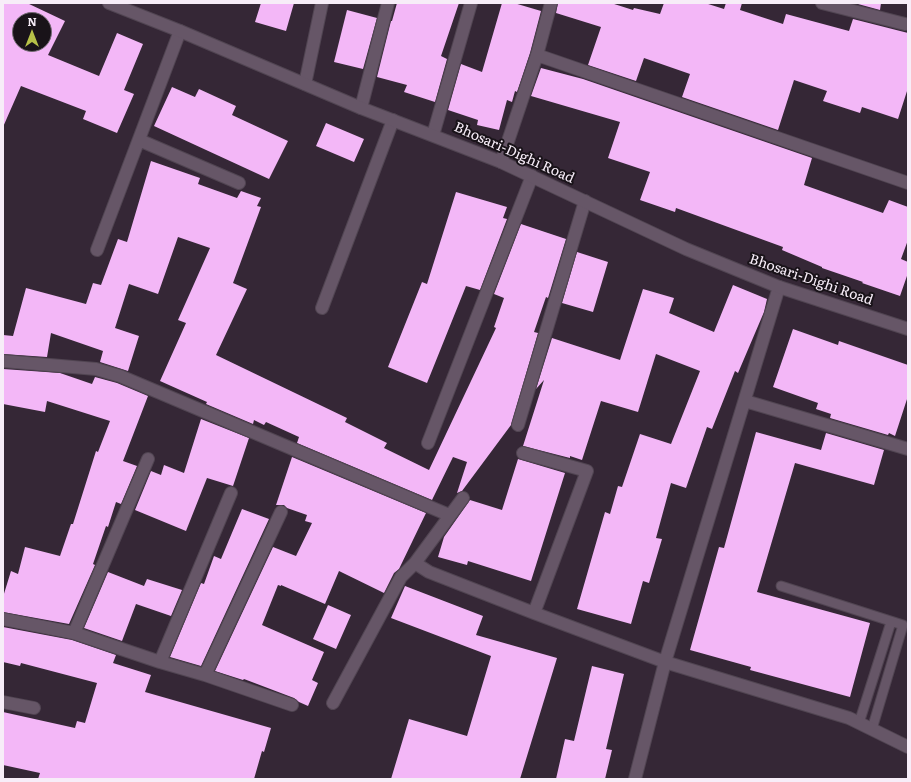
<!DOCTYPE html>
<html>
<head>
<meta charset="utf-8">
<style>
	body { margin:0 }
	#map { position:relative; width:911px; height:782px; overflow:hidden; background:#352736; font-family:Literata,serif }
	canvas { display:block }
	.frame { position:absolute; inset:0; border:4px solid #f7edf8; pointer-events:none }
	.north { position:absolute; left:12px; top:12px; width:40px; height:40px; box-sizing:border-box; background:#191319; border:1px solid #726a72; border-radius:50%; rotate:0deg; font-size:11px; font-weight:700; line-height:16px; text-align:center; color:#f7edf8 }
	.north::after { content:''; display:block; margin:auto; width:14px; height:18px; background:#b6c148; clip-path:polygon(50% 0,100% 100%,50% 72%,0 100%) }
</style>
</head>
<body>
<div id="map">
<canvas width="911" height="782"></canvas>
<div class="frame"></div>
<div class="north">N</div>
</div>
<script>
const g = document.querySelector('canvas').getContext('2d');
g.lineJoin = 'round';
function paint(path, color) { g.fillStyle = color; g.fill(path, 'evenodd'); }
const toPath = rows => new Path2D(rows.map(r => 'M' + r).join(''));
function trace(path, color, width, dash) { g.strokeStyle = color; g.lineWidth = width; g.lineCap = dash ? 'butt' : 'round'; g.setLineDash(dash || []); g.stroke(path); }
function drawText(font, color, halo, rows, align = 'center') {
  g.font = font + ' Literata,serif'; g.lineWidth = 4; g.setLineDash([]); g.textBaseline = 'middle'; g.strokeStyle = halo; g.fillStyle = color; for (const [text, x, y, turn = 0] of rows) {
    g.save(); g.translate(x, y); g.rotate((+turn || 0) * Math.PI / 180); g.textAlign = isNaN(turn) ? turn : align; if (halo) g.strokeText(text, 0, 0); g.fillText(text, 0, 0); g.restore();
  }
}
paint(toPath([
	[3,3,27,3,65,21,48,55,99,76,117,33,143,44,124,90,134,94,117,133,83,119,86,111,21,86,3,127],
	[20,20,44,20,44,44,20,44],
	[261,3,294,3,286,31,255,22],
	[397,3,459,3,441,56,447,59,435,102,404,92,407,85,377,77,391,21,392,21],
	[502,3,514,3,541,11,530,53,517,92,515,91,512,102,507,100,499,130,477,125,478,120,448,110,461,64,482,72],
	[558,3,611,3,633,10,634,8,660,14,664,3,705,3,724,9,726,3,742,3,740,10,783,24,786,14,849,31,853,19,908,33,908,88,898,119,862,107,860,113,823,101,827,91,794,80,778,130,682,97,690,74,644,58,636,81,588,65,601,27,556,13],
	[858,3,881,3,880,10,858,4],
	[347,10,377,18,363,69,334,62],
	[541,68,583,79,812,158,804,185,883,213,889,200,908,207,908,240,901,259,908,262,908,273,900,296,862,283,863,282,822,268,822,267,782,250,783,247,676,208,675,212,640,200,650,172,608,158,620,122,531,96],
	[172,87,195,97,199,89,236,106,232,115,288,141,269,179,154,126],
	[326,123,364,139,354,162,316,146],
	[151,161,200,178,198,184,237,198,241,191,261,198,257,206,261,207,233,283,247,289,216,355,347,418,345,422,387,443,384,448,429,470,496,328,494,327,504,298,494,294,521,224,566,239,548,298,546,297,534,332,538,333,511,425,462,491,457,493,467,462,453,457,432,500,297,443,299,437,266,422,264,425,254,420,253,424,206,404,207,402,160,381,186,323,178,320,210,248,178,237,158,294,129,284,115,328,139,336,128,371,100,362,103,351,51,333,47,357,3,354,3,335,13,336,26,288,86,304,93,283,101,285,118,239,127,242],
	[456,192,507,207,503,218,507,219,480,290,466,286,427,383,388,367,422,282,427,284],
	[577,252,608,262,593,312,562,303],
	[733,285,767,299,764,312,738,373,735,371,712,429,707,427,686,488,671,483,656,538,662,539,649,583,643,581,631,624,577,609,605,512,610,514,618,486,622,487,640,434,671,444,700,371,656,354,638,412,601,401,582,460,570,456,570,458,523,446,544,380,536,389,552,338,620,360,643,289,674,298,669,313,714,332],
	[793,329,838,345,839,341,908,365,908,396,895,436,889,433,888,435,830,418,831,414,816,409,818,403,773,387],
	[3,369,60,373,92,384,95,377,117,383,148,396,123,461,137,466,121,504,116,502,108,527,106,526,93,564,95,565,69,624,3,612,3,597,11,571,18,574,25,547,60,556,71,524,73,524,96,451,98,452,110,421,47,401,45,412,3,404],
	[201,419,249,438,233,486,207,478,186,531,135,510,151,471,161,475,164,465,184,473],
	[756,432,821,450,826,433,884,450,874,485,795,463,757,592,870,623,850,697,750,670,751,667,690,650,719,547,724,548],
	[292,457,426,513,399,569,394,573,384,593,339,571,325,604,281,585,281,586,278,585,262,625,324,652,312,680,318,683,308,706,299,702,294,698,244,679,243,680,215,671,273,547,296,556,312,523,305,521,307,515,287,508,284,505,276,505],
	[518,459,565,473,531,581,468,561,467,565,438,557,444,537,470,500,502,510],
	[242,509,269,519,201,666,170,657,201,583,204,584,214,556,221,559],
	[108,572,144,586,147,579,182,590,171,616,136,604,122,641,84,628],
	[405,586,483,616,476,635,557,658,520,779,391,779,409,719,467,736,491,656,391,618],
	[328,605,351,615,336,649,313,639],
	[3,627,72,640,116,655,113,663,151,675,145,692,271,728,264,752,262,751,254,779,38,779,40,773,3,765,3,712,75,728,77,721,85,723,97,683,21,663,20,666,3,662],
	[592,666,624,674,606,749,612,750,605,779,556,779,565,739,574,741]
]), '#f3b7f7');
const lane = toPath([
	[781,586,903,625,872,729],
	[859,723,891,622]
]);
const street = toPath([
	[822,3,905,24],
	[537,55,908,183],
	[305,84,322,3],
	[361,108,388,3],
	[433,135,471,3],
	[139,140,239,183],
	[501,162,537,55,551,3],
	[97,250,180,31],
	[322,308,393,120],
	[3,361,96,369,120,376,449,515],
	[745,401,908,449],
	[518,425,585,201],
	[428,443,532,176],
	[523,453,587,471,534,613],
	[463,498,415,563,429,572,534,613,665,662,849,718,908,747],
	[3,619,74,633,160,662,205,675,292,705],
	[74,633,148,459],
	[160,662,231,493],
	[205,675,281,512],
	[3,702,34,708],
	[333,703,401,577,415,563],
	[635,779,665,662,779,287]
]);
const secondary = toPath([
	[109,3,180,31,361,108,501,162,686,249,779,287,908,329]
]);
trace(lane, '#514552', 11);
trace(street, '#514552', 14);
trace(secondary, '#514552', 14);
trace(lane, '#665667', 9);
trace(street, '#665667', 12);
trace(secondary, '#665667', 12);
drawText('14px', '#f7edf8', '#191319', [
	["Bhosari-Dighi Road",514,153,24],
	["Bhosari-Dighi Road",811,280,19]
]);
</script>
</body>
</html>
